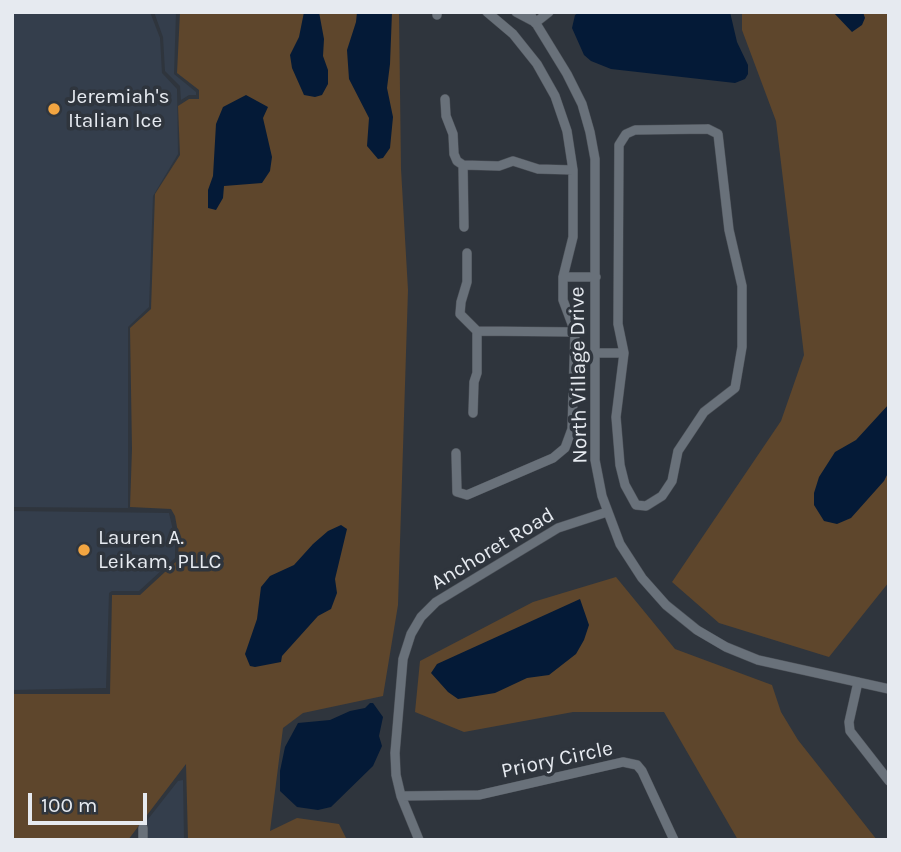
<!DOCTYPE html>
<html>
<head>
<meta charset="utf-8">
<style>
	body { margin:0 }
	#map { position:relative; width:901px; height:852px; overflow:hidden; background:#2f353d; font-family:Karla,sans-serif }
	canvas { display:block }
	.frame { position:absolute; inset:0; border:14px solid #e6eaf0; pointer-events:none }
	.scale { position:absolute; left:28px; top:793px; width:119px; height:32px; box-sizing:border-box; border:4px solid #e6eaf0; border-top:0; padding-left:9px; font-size:21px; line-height:24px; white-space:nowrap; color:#e6eaf0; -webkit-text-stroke:5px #2f353d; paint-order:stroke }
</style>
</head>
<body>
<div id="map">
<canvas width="901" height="852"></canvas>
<div class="frame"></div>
<div class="scale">100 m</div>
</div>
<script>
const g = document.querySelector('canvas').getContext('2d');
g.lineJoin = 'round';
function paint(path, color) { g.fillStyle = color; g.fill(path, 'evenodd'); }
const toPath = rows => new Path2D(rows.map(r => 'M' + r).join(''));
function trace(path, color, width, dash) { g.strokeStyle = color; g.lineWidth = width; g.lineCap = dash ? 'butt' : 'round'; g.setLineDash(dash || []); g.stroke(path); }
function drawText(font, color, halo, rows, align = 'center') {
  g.font = font + ' Karla,sans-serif'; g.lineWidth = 7; g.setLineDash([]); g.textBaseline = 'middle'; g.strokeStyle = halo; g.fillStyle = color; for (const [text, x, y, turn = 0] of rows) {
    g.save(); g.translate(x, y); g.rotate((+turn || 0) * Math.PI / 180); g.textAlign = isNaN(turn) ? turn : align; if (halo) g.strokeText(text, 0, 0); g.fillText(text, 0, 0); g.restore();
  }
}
paint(toPath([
	[12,12,150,12,160,38,162,73,177,89,178,154,153,196,149,307,128,327,128,508,12,507],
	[154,12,176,12,174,74,196,92,196,95,189,95,181,100,180,86,165,71,163,37],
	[12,511,169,513,175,539,175,558,139,591,112,591,109,593,106,688,12,690],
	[183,780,184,840,147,840,147,824,145,823,178,781]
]), '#343e4c');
paint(toPath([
	[180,12,399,12,401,169,408,290,398,605,383,696,303,713,283,728,270,831,297,818,339,824,347,840,188,840,186,764,128,840,12,840,12,694,110,694,112,595,140,595,178,560,179,538,175,516,171,509,130,507,132,449,130,328,151,309,155,194,180,155,178,106,189,99,199,99,199,90,177,73],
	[742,12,889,12,889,582,829,657,719,623,672,582,781,421,804,355,776,121,742,30],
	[616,577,675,649,772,685,781,712,798,740,877,840,738,840,664,712,573,712,464,732,415,712,420,661,533,602]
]), '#5e462c');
paint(toPath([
	[304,12,319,12,324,39,323,56,328,70,328,84,322,95,315,97,304,95,292,68,290,55,299,37],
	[357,12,392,12,390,64,387,88,393,117,390,148,383,158,378,159,367,146,369,118,349,79,347,50,356,22],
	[580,12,730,12,737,42,748,65,748,74,745,79,735,83,611,69,591,61,584,55,572,28,575,15],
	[833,12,863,12,865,18,862,25,852,32],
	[246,95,268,107,263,118,272,157,270,171,262,183,224,186,223,198,216,210,208,208,208,190,213,176,216,124,223,107],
	[889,404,889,471,884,481,851,518,837,524,824,521,814,505,814,493,819,477,835,452,856,440],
	[341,525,347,529,335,579,337,593,331,609,318,616,282,656,281,662,255,667,250,666,245,654,257,619,261,587,270,576,294,565,313,544,328,531],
	[580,599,589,625,584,640,576,654,549,675,527,678,495,693,458,699,448,692,431,673,437,664],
	[370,703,373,703,383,717,379,736,382,746,373,766,331,807,318,810,297,807,280,791,280,771,285,747,298,723,330,720,350,711,365,708]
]), '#041a37');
const minor = toPath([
	[516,12,533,21],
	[529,12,567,74,582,104,590,132,595,159,595,460,602,496,620,544,642,578,666,605,697,630,726,647,758,660,889,689],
	[437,15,437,12],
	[535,23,549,12],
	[445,99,446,116,453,134,454,154,457,161,463,165,464,227],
	[708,129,718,134,729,230,742,286,742,347,735,388,704,412,678,451,672,481,662,496,646,506,636,505,625,485,620,465,616,417,624,353,618,324,619,145,626,134,635,130,708,129],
	[463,165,499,166,513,161,538,169,573,170],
	[467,253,467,282,461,302,460,314,477,331,477,373,474,382,473,413],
	[563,277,596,277],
	[477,331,575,332],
	[595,353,624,353],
	[456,453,457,492,467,495,553,458,565,448,572,429,575,332,563,300,563,277,573,237,573,170,567,131,555,96,537,64,513,34,487,12],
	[858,682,849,722,850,731,889,781],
	[401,796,479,795,623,762,637,765,642,771,674,840],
	[143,840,143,828],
	[419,840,401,796,396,775,395,753,403,659,411,634,421,617,436,602,558,528,607,512]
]);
trace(minor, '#4d5259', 10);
trace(minor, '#69717a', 9);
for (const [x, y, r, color] of [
	[54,109,7,"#f2a541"],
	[84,550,7,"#f2a541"]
]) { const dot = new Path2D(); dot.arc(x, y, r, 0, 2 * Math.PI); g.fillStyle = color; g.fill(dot); trace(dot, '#2f353d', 2.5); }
drawText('21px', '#e6eaf0', '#2f353d', [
	["Jeremiah's",68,97],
	["Italian Ice",68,121],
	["Lauren A.",98,538],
	["Leikam, PLLC",98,562]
], 'left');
drawText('21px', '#e6eaf0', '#2f353d', [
	["North Village Drive",579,375,-91],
	["Anchoret Road",493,549,-31],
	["Priory Circle",557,760,-12]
]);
</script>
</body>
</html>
